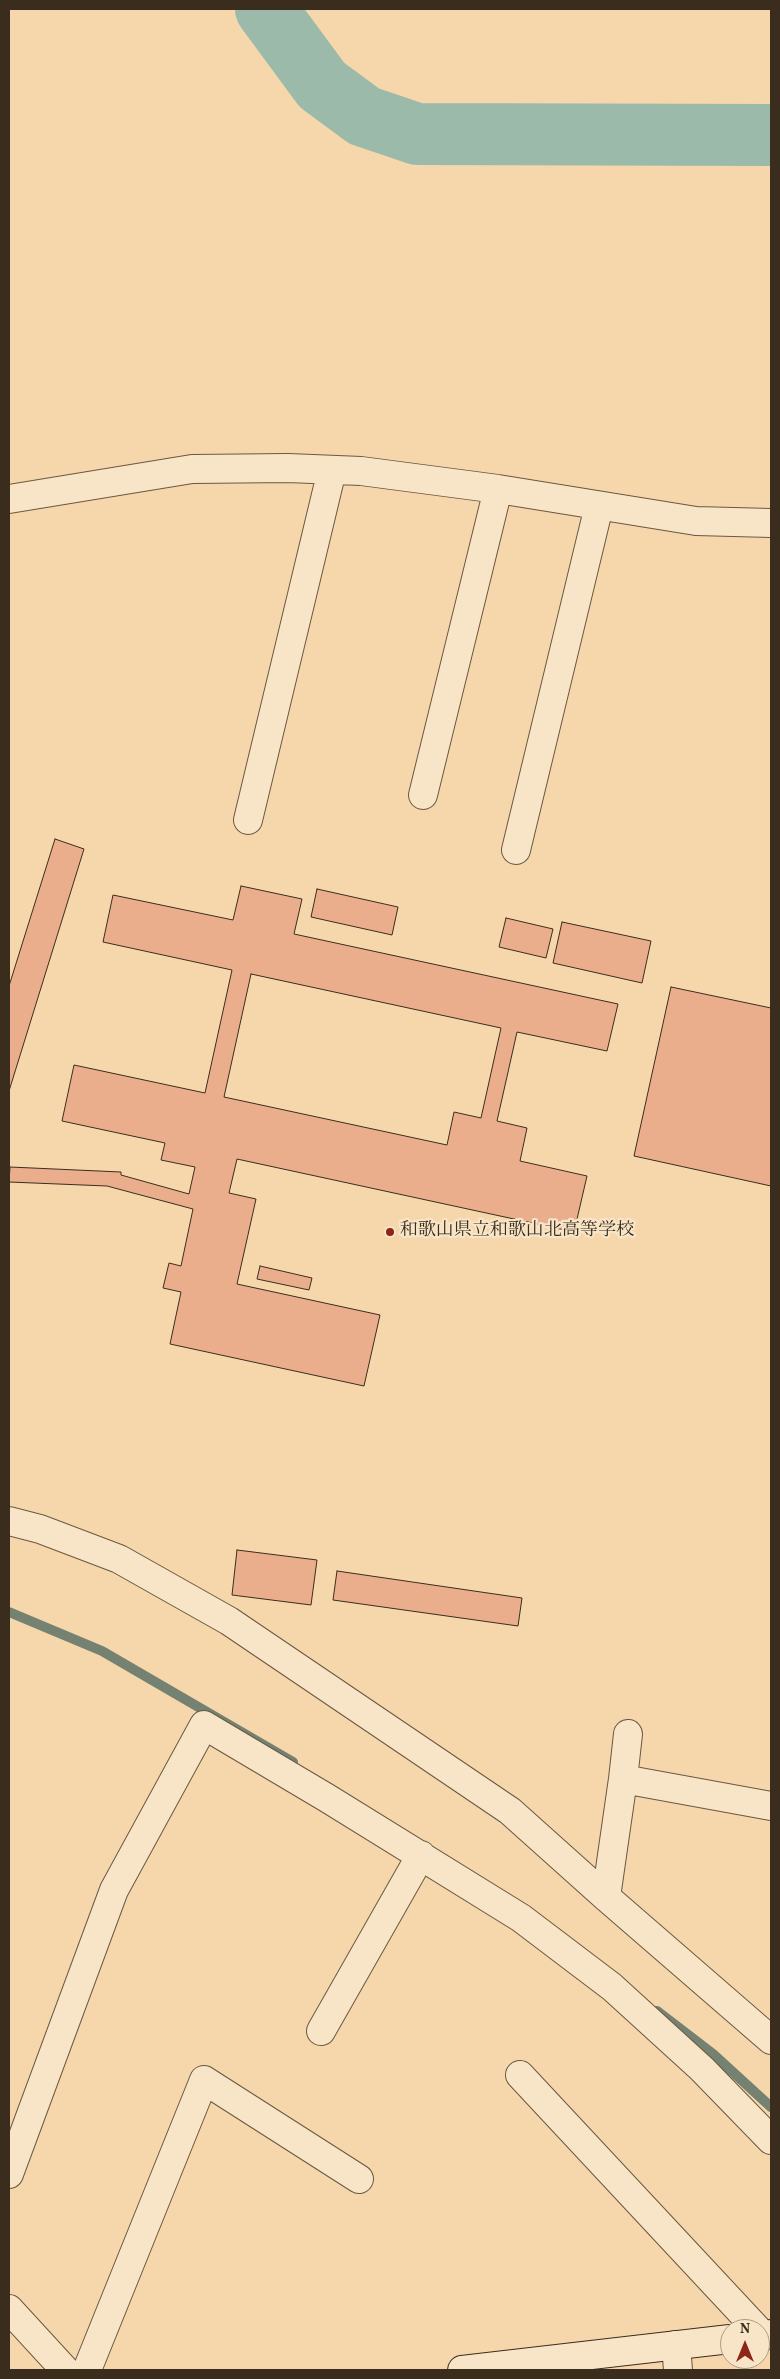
<!DOCTYPE html>
<html>
<head>
<meta charset="utf-8">
<style>
	body { margin:0 }
	#map { position:relative; width:780px; height:2379px; overflow:hidden; background:#f5d7ab; font-family:Vollkorn,serif }
	canvas { display:block }
	.frame { position:absolute; inset:0; border:10px solid #3b2d1e; pointer-events:none }
	.north { position:absolute; left:720px; top:2319px; width:50px; height:50px; box-sizing:border-box; background:#f8e5c8; border:1px solid #ac9b84; border-radius:50%; rotate:0deg; font-size:14px; font-weight:700; line-height:20px; text-align:center; color:#3b2d1e }
	.north::after { content:''; display:block; margin:auto; width:18px; height:22px; background:#8f2418; clip-path:polygon(50% 0,100% 100%,50% 72%,0 100%) }
</style>
</head>
<body>
<div id="map">
<canvas width="780" height="2379"></canvas>
<div class="frame"></div>
<div class="north">N</div>
</div>
<script>
const g = document.querySelector('canvas').getContext('2d');
g.lineJoin = 'round';
const toPath = rows => new Path2D(rows.map(r => 'M' + r).join(''));
function trace(path, color, width, dash) { g.strokeStyle = color; g.lineWidth = width; g.lineCap = dash ? 'butt' : 'round'; g.setLineDash(dash || []); g.stroke(path); }
function paint(path, color) { g.fillStyle = color; g.fill(path, 'evenodd'); }
function drawText(font, color, halo, rows, align = 'center') {
  g.font = font + ' Vollkorn,"Noto Serif JP",serif'; g.lineWidth = 4.5; g.setLineDash([]); g.textBaseline = 'middle'; g.strokeStyle = halo; g.fillStyle = color; for (const [text, x, y, turn = 0] of rows) {
    g.save(); g.translate(x, y); g.rotate((+turn || 0) * Math.PI / 180); g.textAlign = isNaN(turn) ? turn : align; if (halo) g.strokeText(text, 0, 0); g.fillText(text, 0, 0); g.restore();
  }
}
trace(toPath([
	[9,1612,102,1651,293,1762],
	[657,2011,713,2054,771,2107]
]), '#758272', 10);
trace(toPath([
	[266,9,322,85,364,116,417,134,771,135]
]), '#9cbaaa', 62);
const building = toPath([
	[55,839,84,849,9,1091,9,986,55,839],
	[241,886,302,899,294,934,618,1004,607,1051,517,1032,497,1121,527,1128,520,1161,587,1176,574,1232,237,1159,229,1193,256,1199,237,1284,380,1315,364,1386,170,1344,181,1292,163,1288,169,1263,181,1266,193,1209,107,1186,9,1182,10,1167,121,1172,121,1175,189,1194,195,1167,161,1160,165,1143,62,1121,74,1065,205,1093,232,970,103,942,113,895,233,920,241,886],
	[251,974,501,1028,481,1118,454,1112,447,1145,224,1097,251,974],
	[317,889,398,907,392,935,311,917,317,889],
	[506,918,553,929,546,958,499,947,506,918],
	[562,922,651,941,642,983,553,963,562,922],
	[671,987,771,1008,771,1186,634,1156,671,987],
	[260,1266,312,1278,309,1290,257,1279,260,1266],
	[237,1550,317,1560,311,1605,232,1595,237,1550],
	[337,1571,522,1598,518,1626,333,1600,337,1571]
]);
paint(building, '#eaae8d');
trace(building, '#3b2d1e', 1);
const street = toPath([
	[9,499,192,469,288,468,361,471,498,489,696,521,771,523],
	[423,795,498,489],
	[248,820,332,470],
	[516,850,599,506],
	[9,1521,40,1529,119,1559,229,1621,510,1811,606,1897,771,2040],
	[623,1779,628,1734],
	[606,1897,623,1779,771,1806],
	[321,2031,421,1855],
	[520,2075,757,2329],
	[9,2174,114,1890,204,1725,327,1798,521,1918,612,1987,702,2069,771,2140],
	[9,2309,65,2370],
	[676,2345,678,2370],
	[87,2370,204,2080,359,2179]
]);
const secondary = toPath([
	[760,2336,771,2334],
	[462,2370,730,2339]
]);
trace(street, '#6a5841', 30);
trace(secondary, '#3b2d1e', 30);
trace(street, '#f8e5c8', 28);
trace(secondary, '#f8e5c8', 28);
for (const [x, y, r, color] of [
	[390,1232,5,"#8f2418"]
]) { const dot = new Path2D(); dot.arc(x, y, r, 0, 2 * Math.PI); g.fillStyle = color; g.fill(dot); trace(dot, '#f8e5c8', 2); }
drawText('18px', '#3b2d1e', '#f8e5c8', [
	["和歌山県立和歌山北高等学校",400,1232]
], 'left');
</script>
</body>
</html>
